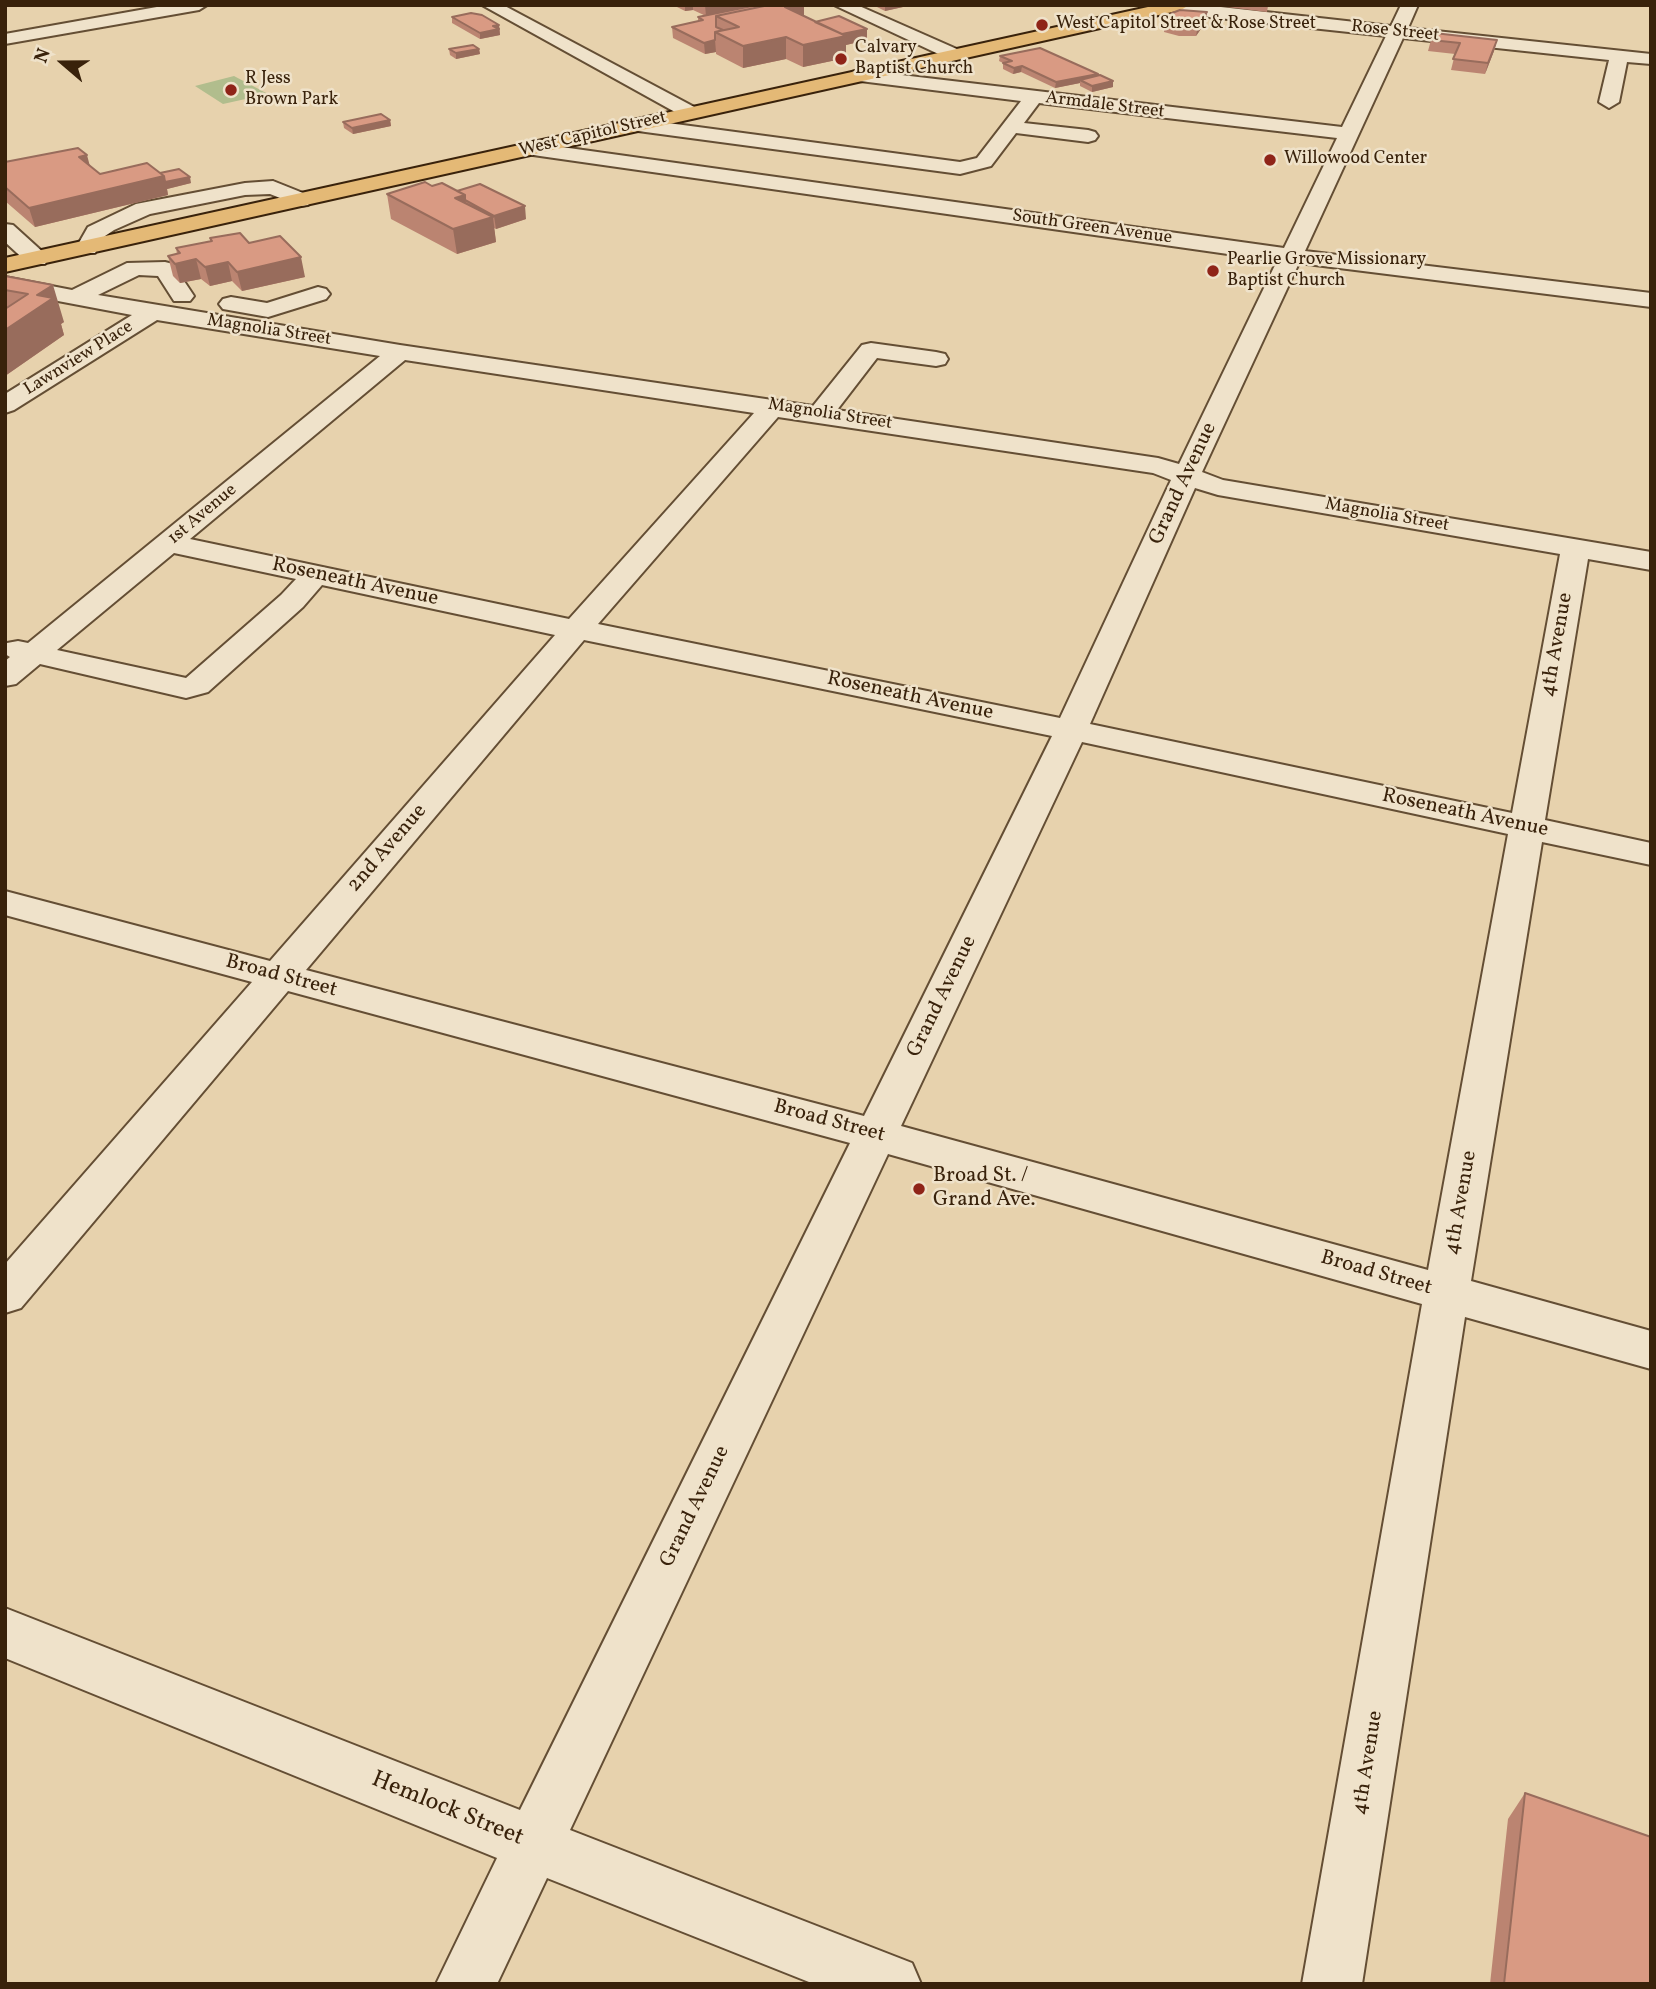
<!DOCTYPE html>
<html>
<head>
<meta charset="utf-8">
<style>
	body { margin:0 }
	#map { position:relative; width:1656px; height:1989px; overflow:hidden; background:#e7d2ad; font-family:Vollkorn,serif }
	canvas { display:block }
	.frame { position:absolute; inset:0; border:7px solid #39220b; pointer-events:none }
	.north { position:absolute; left:28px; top:28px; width:70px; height:70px; -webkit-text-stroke:5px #efe2ca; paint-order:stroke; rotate:290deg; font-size:19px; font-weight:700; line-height:28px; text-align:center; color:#39220b }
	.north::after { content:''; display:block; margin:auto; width:24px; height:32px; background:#39220b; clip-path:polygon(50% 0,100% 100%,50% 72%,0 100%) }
</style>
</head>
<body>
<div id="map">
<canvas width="1656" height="1989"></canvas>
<div class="frame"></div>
<div class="north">N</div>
</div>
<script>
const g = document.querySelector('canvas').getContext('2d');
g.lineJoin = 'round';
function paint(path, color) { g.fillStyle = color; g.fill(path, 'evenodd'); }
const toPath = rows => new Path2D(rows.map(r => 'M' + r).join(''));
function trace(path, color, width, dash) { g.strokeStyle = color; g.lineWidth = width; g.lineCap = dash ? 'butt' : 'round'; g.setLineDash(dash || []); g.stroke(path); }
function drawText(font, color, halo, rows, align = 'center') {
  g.font = font + ' Vollkorn,serif'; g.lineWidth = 5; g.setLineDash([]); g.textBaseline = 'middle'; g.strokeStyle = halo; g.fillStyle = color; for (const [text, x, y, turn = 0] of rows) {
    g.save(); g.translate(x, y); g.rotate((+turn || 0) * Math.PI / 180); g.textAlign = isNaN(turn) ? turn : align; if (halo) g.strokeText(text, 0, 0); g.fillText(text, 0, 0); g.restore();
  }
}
paint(toPath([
	[234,76,268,94,223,104,195,86]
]), '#b1bd8d');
const minor = toPath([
	[168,5,207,5,199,10,5,44,5,34,168,5],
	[482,5,503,5,698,109,701,113,698,117,684,117,482,5],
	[834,5,857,5,959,50,962,54,959,58,947,58,834,5],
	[1173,5,1203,5,1391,26,1401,5,1418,5,1408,28,1651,54,1651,64,1627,62,1619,102,1609,108,1599,102,1609,60,1403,38,1305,251,1651,293,1651,307,1299,263,1202,472,1223,480,1651,552,1651,570,1588,559,1545,820,1651,843,1651,865,1542,842,1471,1281,1651,1331,1651,1369,1465,1317,1362,1984,1302,1984,1422,1304,888,1154,570,1830,912,1963,921,1984,814,1984,547,1878,497,1984,436,1984,497,1858,5,1658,5,1608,520,1810,850,1143,288,991,21,1308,5,1313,5,1264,252,982,5,915,5,891,270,961,555,635,322,585,303,607,208,692,186,698,40,664,16,684,5,686,5,661,10,657,5,654,7,643,18,641,28,643,380,356,157,320,14,410,5,413,5,394,132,315,5,291,5,277,72,290,127,263,165,262,173,264,176,269,194,296,190,301,174,301,158,276,139,275,98,295,400,345,813,406,862,345,871,343,936,352,945,354,948,359,945,364,936,366,877,358,837,410,1158,458,1179,464,1277,261,533,155,526,153,523,149,526,145,533,143,1284,248,1337,138,1039,103,1024,123,1088,130,1095,132,1098,136,1095,140,1088,142,1016,133,991,166,960,174,638,131,628,125,638,119,960,162,977,158,1021,101,852,80,850,76,852,72,859,70,1342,127,1386,36,1209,17,1175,9,1173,5],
	[405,360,754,413,569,619,190,539,405,360],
	[778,417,1153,473,1171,480,1060,718,598,624,778,417],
	[1195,488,1218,495,1560,554,1512,813,1090,724,1195,488],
	[174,553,296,579,281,595,186,678,57,650,174,553],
	[584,640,1052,736,864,1116,306,970,584,640],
	[1082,742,1508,834,1428,1270,901,1126,1082,742],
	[273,181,308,195,311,200,308,205,300,206,270,194,245,195,150,214,114,230,105,236,95,253,79,253,76,248,88,227,136,204,245,183,273,181],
	[5,224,13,225,45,254,48,259,45,264,29,264,5,242,5,224],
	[318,287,326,289,330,294,326,299,268,317,223,309,219,304,223,299,231,297,267,303,318,287]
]);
const major = toPath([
	[1157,5,1189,5,1181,10,5,272,5,258,1157,5]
]);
trace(minor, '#644e34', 4);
trace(major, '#39220b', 4);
paint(minor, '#efe2ca');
paint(major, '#e4b976');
paint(toPath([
	[677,5,804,5,804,16,815,22,867,29,867,40,846,45,846,58,803,67,786,59,743,68,716,54,716,52,705,54,673,38,672,27,698,21,698,17,706,16,693,10,685,11,677,7],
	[873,5,912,5,885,11],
	[1227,5,1267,5,1268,6,1267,12,1227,7],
	[1207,12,1205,23,1196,36,1179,36,1164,32,1165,21],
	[452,17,499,25,500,35,480,39,452,23],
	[1431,40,1497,40,1494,51,1485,74,1451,70,1455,54,1428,51],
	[449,49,479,49,480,54,456,59,450,55],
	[1000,56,1097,76,1113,81,1113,87,1092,92,1080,86,1080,83,1055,88,1021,72,1013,74,1003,69,1003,63,999,61],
	[390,120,391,126,353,134,344,128,343,122],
	[5,162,90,166,100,174,160,173,191,183,167,189,168,195,35,227,5,201],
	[457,191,526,219,496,229,494,228,496,242,457,254,391,219,387,194],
	[210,238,249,243,305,277,242,291,232,281,210,286,201,279,180,283,173,276,168,256,177,254,176,248,210,241],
	[5,276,64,322,61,324,64,335,5,376],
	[1525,1793,1651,1984,1490,1984,1508,1819]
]), '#bb8471');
paint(toPath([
	[685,5,693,5,693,10,685,11],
	[705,5,745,5,745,7,706,16],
	[778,5,804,5,804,25],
	[885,5,912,5,885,11],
	[1207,12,1205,23,1196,36,1198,25],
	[499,25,500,35,480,39,480,33,493,26],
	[867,29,867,40,846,45,846,58,803,67,803,45,840,35],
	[786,37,786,59,743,68,743,46],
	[715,40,716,52,705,54,704,43],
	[1497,40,1494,51,1485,74,1488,63],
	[479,49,480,54,456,59,456,53],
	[1022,66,1021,72,1013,74,1014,68],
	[1098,74,1097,79,1080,80,1080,83,1055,88,1056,82],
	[1113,81,1113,87,1092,92,1092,86],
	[390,120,391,126,353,134,352,128],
	[87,155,92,174,79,157],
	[164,176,190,177,191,183,167,189,168,195,35,227,29,208],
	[465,195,468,220,450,199],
	[525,206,526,219,496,229,494,216],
	[493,217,496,242,457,254,453,229],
	[301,257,305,277,242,291,237,272],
	[196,259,201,279,180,283,175,264],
	[228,262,232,281,210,286,205,267],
	[53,285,64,322,61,324,64,335,5,376,5,330,37,295]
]), '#986c5c');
const building = toPath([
	[757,5,769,5,716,16,716,27,723,30,715,32,715,40,704,43,672,27,703,20,698,17,757,5],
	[769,5,796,5,785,7,846,36,803,45,786,37,743,46,715,32,739,27,716,16,769,5],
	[1180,10,1207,12,1198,25,1180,25,1165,21,1172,13,1180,10],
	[471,13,482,15,499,25,493,26,499,29,480,33,452,17,471,13],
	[839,16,867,29,842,34,815,22,839,16],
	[1434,33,1497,40,1488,63,1453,59,1460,43,1431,40,1434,33],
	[473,45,479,49,456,53,449,49,473,45],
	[1040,48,1098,74,1056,82,1022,66,1014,68,1003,63,1012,61,1000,56,1040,48],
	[1100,75,1113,81,1092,86,1080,80,1100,75],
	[381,114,390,120,352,128,343,122,381,114],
	[78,148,87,155,79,157,100,174,147,163,164,176,29,208,5,187,5,162,78,148],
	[179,169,190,177,165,182,164,176,160,173,179,169],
	[425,182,432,186,442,183,465,195,455,198,493,217,453,229,387,194,425,182],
	[480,184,525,206,494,216,465,200,465,195,457,191,480,184],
	[240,233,249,243,280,236,301,257,237,272,228,262,205,267,196,259,175,264,168,256,180,253,176,248,212,241,210,238,240,233],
	[5,276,53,285,37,295,53,298,5,330,5,309,28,294,5,290,5,276],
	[1525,1793,1651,1837,1651,1984,1504,1984,1525,1793]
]);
paint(building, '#d99a83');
trace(building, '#986c5c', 2);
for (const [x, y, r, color] of [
	[1042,25,7,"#8f2418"],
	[841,59,7,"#8f2418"],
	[231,90,7,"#8f2418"],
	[1270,160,7,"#8f2418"],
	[1213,271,7,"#8f2418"],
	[919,1189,7,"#8f2418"]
]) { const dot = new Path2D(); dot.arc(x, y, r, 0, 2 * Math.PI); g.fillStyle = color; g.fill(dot); trace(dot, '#efe2ca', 2.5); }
drawText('18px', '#39220b', '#efe2ca', [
	["West Capitol Street & Rose Street",1056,25],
	["Calvary",855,49],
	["Baptist Church",855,70],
	["R Jess",245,80],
	["Brown Park",245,101],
	["Willowood Center",1284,160],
	["Pearlie Grove Missionary",1227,261],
	["Baptist Church",1227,282]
], 'left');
drawText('18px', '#39220b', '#efe2ca', [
	["Rose Street",1395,32,6],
	["Armdale Street",1105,106,7],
	["West Capitol Street",593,135,-13],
	["South Green Avenue",1092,228,8],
	["Magnolia Street",269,331,9],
	["Lawnview Place",79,359,-32],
	["Magnolia Street",830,415,9],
	["1st Avenue",203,515,-40],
	["Magnolia Street",1387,516,10]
]);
drawText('21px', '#39220b', '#efe2ca', [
	["Grand Avenue",1184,484,-65],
	["Roseneath Avenue",355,583,12],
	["4th Avenue",1558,645,-80],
	["Roseneath Avenue",910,697,12],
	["Roseneath Avenue",1465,814,12],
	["2nd Avenue",388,849,-49],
	["Broad Street",281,977,15],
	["Grand Avenue",943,997,-64],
	["Broad Street",829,1122,15],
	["4th Avenue",1462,1203,-80],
	["Broad Street",1376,1274,16],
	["Grand Avenue",696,1507,-64],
	["4th Avenue",1369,1763,-81]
]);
drawText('21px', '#39220b', '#efe2ca', [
	["Broad St. /",933,1177],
	["Grand Ave.",933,1201]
], 'left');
drawText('24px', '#39220b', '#efe2ca', [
	["Hemlock Street",447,1810,22]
]);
</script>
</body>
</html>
